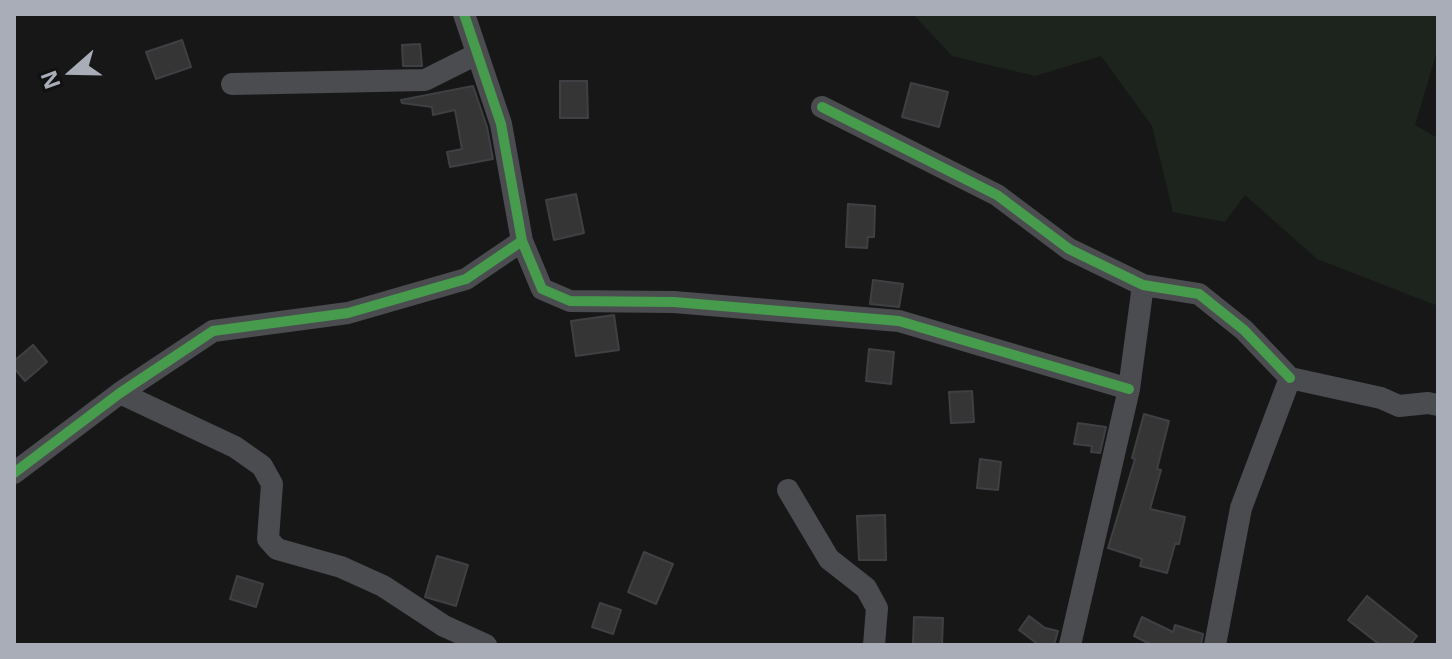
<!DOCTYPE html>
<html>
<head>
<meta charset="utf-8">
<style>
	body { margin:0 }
	#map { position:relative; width:1452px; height:659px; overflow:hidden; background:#171717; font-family:"Noto Sans",sans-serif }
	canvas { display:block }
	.frame { position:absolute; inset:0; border:16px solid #a8adb8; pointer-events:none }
	.north { position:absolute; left:32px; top:32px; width:80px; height:80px; -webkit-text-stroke:6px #111113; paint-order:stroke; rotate:250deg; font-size:22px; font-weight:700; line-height:32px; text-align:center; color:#a8adb8 }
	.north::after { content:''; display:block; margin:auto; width:28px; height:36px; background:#a8adb8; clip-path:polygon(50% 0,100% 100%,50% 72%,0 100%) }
</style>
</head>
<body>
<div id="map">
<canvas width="1452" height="659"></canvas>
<div class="frame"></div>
<div class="north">N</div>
</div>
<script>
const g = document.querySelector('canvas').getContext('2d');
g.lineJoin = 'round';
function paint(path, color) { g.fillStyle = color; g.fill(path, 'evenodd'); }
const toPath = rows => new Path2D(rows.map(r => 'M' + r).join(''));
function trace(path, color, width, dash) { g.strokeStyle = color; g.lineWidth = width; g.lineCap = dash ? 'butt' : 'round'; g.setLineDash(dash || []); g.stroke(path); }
paint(toPath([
	[913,14,1438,15,1438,48,1415,125,1438,138,1438,306,1317,259,1245,195,1225,222,1173,212,1152,126,1101,56,1035,76,952,56]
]), '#1d241e');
const building = toPath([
	[182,40,191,67,156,79,146,52,182,40],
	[420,44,422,66,403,66,402,45,420,44],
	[560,81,587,81,588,118,560,118,560,81],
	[911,83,948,92,939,127,902,117,911,83],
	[473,86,487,127,493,159,450,167,447,152,462,149,455,110,433,115,432,107,402,103,401,100,473,86],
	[576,194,584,233,554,240,546,200,576,194],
	[848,204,875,206,874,237,868,237,867,248,846,247,848,204],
	[873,280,903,284,899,307,870,304,873,280],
	[614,315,619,350,576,356,571,321,614,315],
	[33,345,47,362,25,381,14,368,14,361,33,345],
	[869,349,894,352,891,384,866,381,869,349],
	[972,391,974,422,951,423,949,392,972,391],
	[1144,414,1169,421,1157,469,1161,470,1150,509,1185,517,1179,544,1175,544,1167,573,1140,566,1142,559,1108,548,1135,459,1132,458,1144,414],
	[1078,423,1106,427,1100,453,1091,452,1092,446,1074,444,1078,423],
	[980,459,1001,462,998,490,977,488,980,459],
	[885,515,886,560,859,560,857,516,885,515],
	[644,552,673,564,656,604,628,592,644,552],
	[437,556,468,565,456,606,425,597,437,556],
	[237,576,263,584,256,607,230,599,237,576],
	[1367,596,1417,636,1410,645,1380,645,1348,620,1367,596],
	[600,603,621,610,613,634,592,627,600,603],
	[1029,616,1045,628,1058,631,1054,645,1039,645,1019,630,1029,616],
	[914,617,943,618,942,645,913,645,914,617],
	[1142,617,1173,632,1175,625,1203,634,1201,645,1152,645,1134,636,1142,617]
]);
paint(building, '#353536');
trace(building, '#3f4043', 2);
trace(toPath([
	[464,14,501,124,522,241,542,289,570,301,674,302,899,321,1129,389],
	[232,84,425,80,477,54],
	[822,107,997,195,1069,249,1143,285,1199,294,1244,330,1290,378],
	[120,393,235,447,262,466,272,484,268,539,277,549,341,567,383,586,444,626,486,645],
	[14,473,120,393,213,331,348,313,466,279,522,241],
	[788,490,829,559,866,588,877,608,874,645],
	[1070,645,1129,389,1143,285],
	[1215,645,1241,508,1290,378,1381,398,1399,406,1428,403,1438,405]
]), '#4b4c50', 22);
trace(toPath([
	[464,14,501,124,522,241,542,289,570,301,674,302,899,321,1129,389],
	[822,107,997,195,1069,249,1143,285,1199,294,1244,330,1290,378],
	[14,473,120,393,213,331,348,313,466,279,522,241]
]), '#469c4c', 10);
</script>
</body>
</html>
